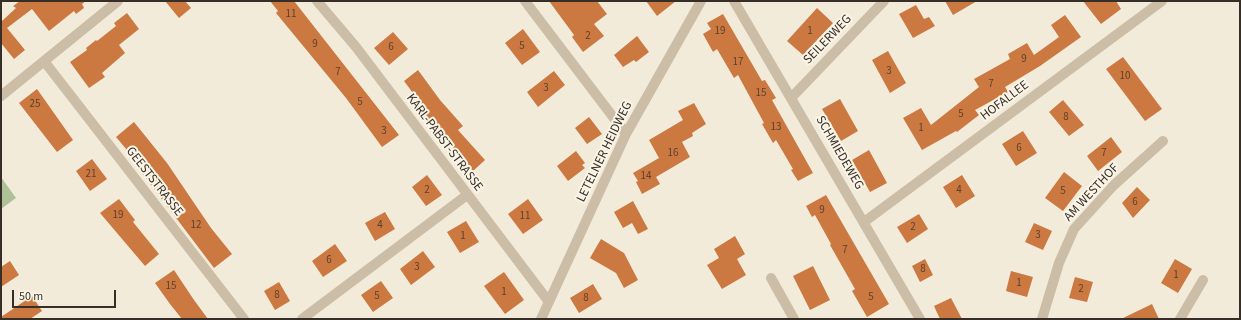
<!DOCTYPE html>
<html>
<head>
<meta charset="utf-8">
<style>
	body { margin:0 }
	#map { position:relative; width:1241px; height:320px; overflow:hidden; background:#f3ebda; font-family:"Source Sans 3",sans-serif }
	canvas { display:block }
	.frame { position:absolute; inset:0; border:2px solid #372f27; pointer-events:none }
	.scale { position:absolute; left:12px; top:290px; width:104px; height:18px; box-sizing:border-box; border:2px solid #372f27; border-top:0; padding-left:5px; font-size:12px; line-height:14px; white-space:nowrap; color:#372f27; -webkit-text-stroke:3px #faf4e7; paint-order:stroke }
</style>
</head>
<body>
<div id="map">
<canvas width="1241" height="320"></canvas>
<div class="frame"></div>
<div class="scale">50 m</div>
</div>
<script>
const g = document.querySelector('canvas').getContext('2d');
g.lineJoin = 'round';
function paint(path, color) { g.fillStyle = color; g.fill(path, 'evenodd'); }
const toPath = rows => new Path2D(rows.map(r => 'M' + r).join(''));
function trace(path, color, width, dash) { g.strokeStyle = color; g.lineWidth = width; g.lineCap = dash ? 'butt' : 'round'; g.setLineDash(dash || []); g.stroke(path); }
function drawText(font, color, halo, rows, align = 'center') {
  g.font = font + ' "Source Sans 3",sans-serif'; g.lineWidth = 4; g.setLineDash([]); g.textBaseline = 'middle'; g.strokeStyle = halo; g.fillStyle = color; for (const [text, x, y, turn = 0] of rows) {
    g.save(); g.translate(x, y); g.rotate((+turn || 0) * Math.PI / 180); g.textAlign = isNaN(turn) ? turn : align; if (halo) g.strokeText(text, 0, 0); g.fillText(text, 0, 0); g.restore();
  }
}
paint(toPath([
	[1,177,16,198,1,209]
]), '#aec29a');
paint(toPath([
	[20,1,86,1,82,4,84,8,76,14,74,11,49,31,32,9,7,28,25,50,14,59,1,43,1,20,2,21,16,8,13,6],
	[165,1,185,1,191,8,179,18],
	[270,1,294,1,399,135,382,147,346,98,276,13,278,11],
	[549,1,597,1,607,14,594,24,604,36,583,52,572,37,574,35],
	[646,1,676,1,657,16],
	[945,1,977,1,953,15],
	[1083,1,1116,1,1121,9,1101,24],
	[916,5,924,19,929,17,935,26,913,38,899,14],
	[817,8,833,23,803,55,787,41],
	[127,13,139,29,119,45,125,53,102,73,105,77,89,88,70,62,87,50,86,48,96,40,97,41,116,26,114,23],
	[723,14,762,81,765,80,776,98,772,100,813,173,798,181,791,170,793,169,776,140,773,143,762,124,764,123,738,75,734,78,717,49,713,52,703,34,711,29,707,23],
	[1065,15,1081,37,1040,66,1005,87,1008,92,975,110,979,115,957,132,956,131,922,150,903,118,921,108,931,125,979,87,974,79,1010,59,1008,54,1027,43,1034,55,1059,37,1051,25],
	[523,29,540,52,522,65,505,43],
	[393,32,408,49,389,65,374,48],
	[637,36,649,52,636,62,634,60,623,67,614,55],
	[888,51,906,83,890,93,872,60],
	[1123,57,1162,109,1145,121,1106,69],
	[418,70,440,100,463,126,458,130,485,160,473,171,424,114,427,112,404,81],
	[554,71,565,85,538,107,527,92],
	[37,89,73,140,57,152,19,103],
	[840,99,858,131,841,141,822,109],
	[1063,100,1084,125,1069,136,1049,112],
	[694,103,706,124,692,133,693,136,682,142,690,157,656,177,660,184,642,194,636,182,638,181,633,173,659,158,649,140,683,120,678,111],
	[589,117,602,134,587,144,575,128],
	[134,122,167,163,211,228,232,254,214,268,136,165,138,163,116,137],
	[1023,131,1037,153,1016,166,1002,144],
	[1111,137,1122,152,1098,171,1087,156],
	[869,150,887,183,870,192,852,160],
	[576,151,585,163,582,165,585,168,568,181,557,166],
	[92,159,107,179,90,191,76,171],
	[1064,172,1082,186,1063,211,1045,198],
	[427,175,442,195,426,206,412,187],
	[962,175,975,196,956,208,943,187],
	[1137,187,1150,200,1133,218,1122,203],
	[826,195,889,304,867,317,852,291,855,289,830,245,831,244,815,215,812,217,806,206],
	[119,199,135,220,133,222,159,254,145,266,100,213],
	[528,199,543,220,523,234,508,214],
	[633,201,648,229,638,234,632,223,623,228,614,212],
	[385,212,395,229,375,241,365,223],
	[919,214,928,229,907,243,897,227],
	[466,221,479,242,460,253,447,232],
	[1034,223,1052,231,1043,250,1025,242],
	[735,236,745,254,737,259,746,275,722,289,707,265,719,258,714,249],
	[601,239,624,253,638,280,624,288,616,273,590,258],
	[335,244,347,261,323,277,312,261],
	[423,251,435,267,411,285,400,269],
	[925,259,933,275,920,282,912,266],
	[1175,259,1192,269,1178,293,1161,283],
	[10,261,19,275,1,287,1,267],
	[813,266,830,300,810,310,793,276],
	[174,270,194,300,208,319,182,319,170,304,155,283],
	[1011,271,1033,277,1027,297,1006,291],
	[504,272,524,300,505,314,484,286],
	[1075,277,1093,282,1087,302,1069,298],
	[381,281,393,298,373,312,361,295],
	[279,282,290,301,275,310,264,291],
	[593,284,602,299,579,313,570,298],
	[32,296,42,311,30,319,1,319,1,317],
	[951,298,962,319,940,319,934,306],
	[1152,304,1159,319,1121,319]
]), '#cb7841');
trace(toPath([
	[317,1,356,47,549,302],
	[525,1,626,134],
	[734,1,920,319],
	[44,61,244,319],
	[1,96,118,1],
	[792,97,884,1],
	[864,222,1162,1],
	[771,278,794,319],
	[302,319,467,195],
	[541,319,626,134,701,1],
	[1042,319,1059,263,1074,229,1114,185,1163,141],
	[1180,319,1203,280]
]), '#cbbda6', 10);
drawText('11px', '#5c412e', null, [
	["11",291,15],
	["19",720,32],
	["1",810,32],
	["2",588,37],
	["9",315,45],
	["5",522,47],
	["6",391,48],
	["9",1024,60],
	["17",738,63],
	["3",889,72],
	["7",338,73],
	["10",1125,77],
	["7",991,85],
	["3",546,89],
	["15",761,94],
	["5",360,103],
	["25",35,105],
	["5",961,115],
	["8",1066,118],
	["13",776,128],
	["1",921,129],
	["3",384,132],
	["6",1019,149],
	["16",673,154],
	["7",1104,154],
	["21",91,175],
	["14",646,177],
	["2",427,191],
	["4",959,191],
	["5",1063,192],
	["6",1135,203],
	["9",822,211],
	["19",118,216],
	["11",525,217],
	["12",196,226],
	["4",380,226],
	["2",913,228],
	["3",1038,236],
	["1",463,237],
	["7",845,251],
	["6",329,261],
	["3",417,268],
	["8",923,270],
	["1",1176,276],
	["1",1019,284],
	["15",171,287],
	["2",1081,290],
	["1",504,293],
	["8",277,296],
	["5",377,297],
	["5",871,298],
	["8",586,299]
]);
drawText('13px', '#372f27', '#faf4e7', [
	["SEILERWEG",828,40,-46],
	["HOFALLEE",1005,101,-37],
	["KARL-PABST-STRASSE",444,143,53],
	["LETELNER HEIDWEG",605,152,-64],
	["SCHMIEDEWEG",839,153,60],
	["GEESTSTRASSE",154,182,52],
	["AM WESTHOF",1092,193,-47]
]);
</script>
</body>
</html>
